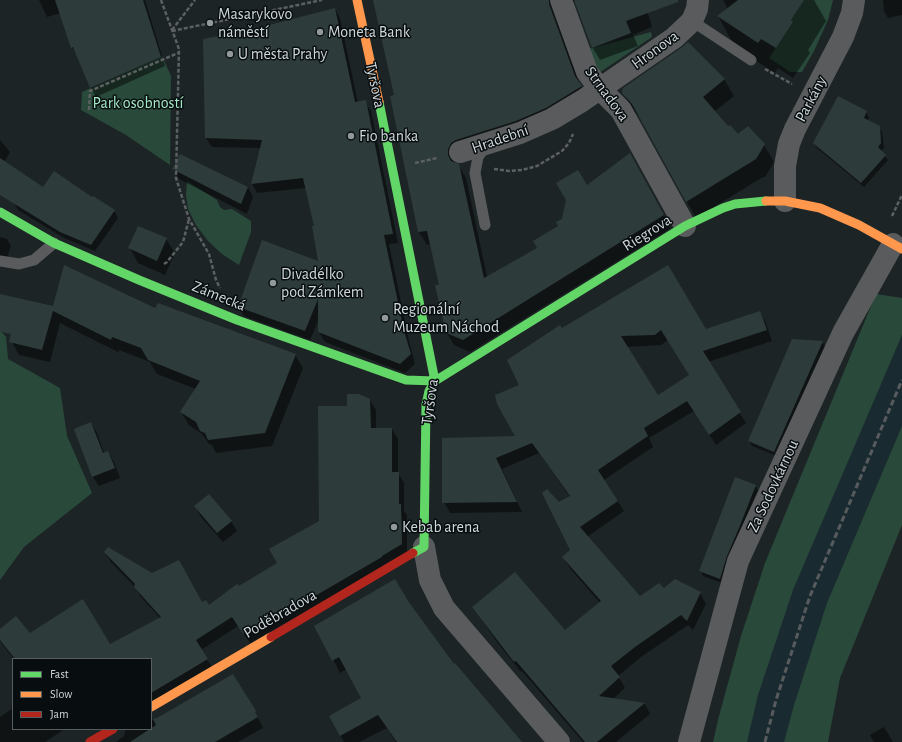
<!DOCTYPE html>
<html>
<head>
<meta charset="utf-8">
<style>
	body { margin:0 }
	#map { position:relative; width:902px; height:742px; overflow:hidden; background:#1d2426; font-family:"Alegreya Sans",sans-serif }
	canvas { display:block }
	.legend { position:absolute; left:12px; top:658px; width:140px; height:72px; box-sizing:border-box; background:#080e10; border:1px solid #585f61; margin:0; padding:5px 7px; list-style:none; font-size:12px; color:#d0d8db }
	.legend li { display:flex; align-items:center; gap:8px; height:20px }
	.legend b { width:20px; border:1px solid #585f61 }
</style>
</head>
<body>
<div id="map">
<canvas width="902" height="742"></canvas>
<ul class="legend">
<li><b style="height:5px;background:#63d668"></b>Fast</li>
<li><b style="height:5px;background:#ff974d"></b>Slow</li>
<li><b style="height:5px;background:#b3261e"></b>Jam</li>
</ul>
</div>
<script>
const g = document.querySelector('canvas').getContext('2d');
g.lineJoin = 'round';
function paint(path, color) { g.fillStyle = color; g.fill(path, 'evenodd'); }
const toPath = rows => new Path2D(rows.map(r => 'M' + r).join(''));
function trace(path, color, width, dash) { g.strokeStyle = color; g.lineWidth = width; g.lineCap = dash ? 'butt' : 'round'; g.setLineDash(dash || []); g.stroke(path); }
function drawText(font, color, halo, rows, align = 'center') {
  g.font = font + ' "Alegreya Sans",sans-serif'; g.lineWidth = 3; g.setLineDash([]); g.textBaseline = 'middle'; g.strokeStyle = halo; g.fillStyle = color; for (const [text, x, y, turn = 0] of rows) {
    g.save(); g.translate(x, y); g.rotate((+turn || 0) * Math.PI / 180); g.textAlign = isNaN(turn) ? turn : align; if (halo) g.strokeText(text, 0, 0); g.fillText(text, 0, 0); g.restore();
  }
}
paint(toPath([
	[902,335,902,426,827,603,794,705,784,742,747,742,758,695,793,590]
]), '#192b31');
paint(toPath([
	[802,0,833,0,828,20,814,51,802,72,790,72,769,58,793,22,791,20],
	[651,32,652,37,599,73,585,50],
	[162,56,171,76,170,165,126,135,81,110,82,92],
	[187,181,217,200,220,207,224,210,232,209,251,221,251,232,239,265,222,254,208,241,196,225,188,209,186,195],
	[876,294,902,298,902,335,793,590,758,695,747,742,713,742,719,716,741,636,765,563],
	[0,330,6,337,8,359,60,388,67,436,92,493,24,547,0,580],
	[902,426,902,525,840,678,828,742,784,742,794,705,827,603]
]), '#294a3b');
paint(toPath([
	[39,0,145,0,165,66,96,97,91,88,78,56,72,47,61,13,47,17],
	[374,0,641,0,646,7,652,27,633,35,638,46,600,60,592,47,576,3,571,0,556,18,581,86,588,99,458,157,454,164,458,165,466,178,487,277,538,249,560,226,563,219,586,186,637,167,671,228,470,352,454,345,446,332,440,285,431,244,427,245,419,232,396,96],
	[723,0,814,0,826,21,808,50,810,53,793,78,778,68,775,73,735,47,718,16,728,9],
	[883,0,902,0,902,15,888,18,884,11],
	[335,9,340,18,358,103,365,102,371,111,398,243,389,244,409,341,415,364,405,373,325,342,319,332,319,319,310,340,244,316,239,307,319,262,315,226,306,188,257,193,252,184,261,148,212,147,206,138,254,30],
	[724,79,734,96,714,112,727,128,738,136,764,145,774,162,765,177,763,177,696,218,642,120,633,110,623,93],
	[866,112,869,117,867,121,879,127,882,132,884,148,881,151,888,160,864,187,817,148,814,143],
	[0,140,10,152,1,168,0,168],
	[173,169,248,187,253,197,247,214,179,179],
	[43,189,92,199,114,211,118,218,95,251,64,238,18,210,14,203],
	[0,237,7,239,11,246,6,261,0,264],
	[166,239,175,253,165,275,138,263,130,248],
	[667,266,705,330,760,313,766,323,772,341,708,362,746,423,716,445,694,411,649,438,653,447,604,480,624,511,587,537,640,598,663,590,700,593,706,604,693,630,688,625,641,657,618,676,625,688,613,699,645,704,650,714,616,742,583,742,522,671,521,672,497,642,473,607,565,631,600,603,569,567,563,557,571,550,558,503,570,497,539,453,502,469,522,512,450,513,444,502,516,437,520,385,562,330],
	[668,340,690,376,657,396,626,347,661,345],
	[53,307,156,310,295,355,303,368,272,446,216,453,212,445,209,444,202,434,189,425,181,412,196,389,157,374,150,362,119,350,118,352,60,323,50,362,19,355,12,342],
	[822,342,825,346,777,456,752,446,749,441],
	[370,400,376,410,376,429,392,429,398,439,398,473,404,483,404,511,407,515,407,554,250,643,238,626,201,650,213,669,151,706,151,659,14,659,2,644,0,641,0,628,1,630,29,635,110,645,160,618,141,597,135,587,111,562,105,552,202,604,209,606,278,564,320,521,347,407],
	[91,423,97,433,104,453,108,452,114,462,120,478,99,486,93,477,75,430],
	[755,486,758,490,722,583,703,576,701,571],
	[196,507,231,521,237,531,223,542,201,517],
	[407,602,454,666,520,742,396,742,387,728,359,742,344,742,330,716,362,699,347,669,340,673,316,626],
	[233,675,255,712,263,728,238,742,116,742,124,736,126,729,151,729,151,720,157,719],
	[13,708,13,729,65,729,45,742,0,742,0,717],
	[884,727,893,742,874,742,870,735]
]), '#0007');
paint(toPath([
	[55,0,143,0,161,57,90,88,73,47,71,48],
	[373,0,549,0,549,4,575,76,582,86,546,108,516,121,456,140,451,143,448,149,448,155,451,161,459,164,484,278,537,248,533,241,558,226,556,222,562,219,566,200,556,183,578,170,587,185,630,153,664,215,463,340,446,333,435,285,439,285,427,231,418,232,390,96,394,95],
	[574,0,678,0,678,2,626,21,631,33,592,48],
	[738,0,804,0,791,20,793,22,776,48,761,39,758,43,717,16],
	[335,8,355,102,366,100,393,234,384,235,404,331,411,354,400,364,318,332,318,299,305,331,238,307,262,240,318,261,312,226,314,226,303,178,251,184,262,140,205,138,203,39,254,29],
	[688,42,725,79,703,97,728,126,730,125,738,134,748,126,765,144,756,159,686,202,632,104,622,93,623,88,681,48],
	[838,96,867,111,864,118,880,126,881,143,878,147,886,155,861,183,813,143],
	[180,154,248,187,241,204,172,169],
	[0,158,43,187,54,171,92,197,93,196,115,210,91,245,60,232,0,195],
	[138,226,167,238,157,261,128,248],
	[64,265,155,308,158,303,296,354,265,433,208,440,205,433,200,431,196,422,180,412,200,381,148,360,141,348,112,337,111,340,53,311,42,350,9,342,11,334,0,332,0,294,53,306],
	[668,265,706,329,760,311,767,330,703,351,741,412,709,435,687,401,644,428,648,436,598,470,618,501,580,527,640,596,659,583,664,588,675,579,701,592,687,621,681,615,635,647,611,666,620,677,599,696,645,703,597,742,585,742,516,661,514,662,472,607,515,572,565,630,601,601,562,557,570,550,542,493,547,489,559,502,570,496,532,443,496,458,517,502,442,503,442,438,515,436,497,404,495,395,519,385,507,360,560,325,562,328],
	[661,330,689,375,658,395,621,336,655,335],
	[792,339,823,341,774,452,748,441],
	[347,394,359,394,370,399,371,428,392,428,392,472,399,472,399,504,401,504,402,544,382,556,382,557,303,603,302,601,293,607,291,604,243,634,232,617,196,640,208,659,151,693,151,659,15,659,0,640,0,629,16,616,30,633,83,599,110,644,161,617,134,587,135,584,104,552,108,547,152,573,179,560,202,602,206,600,209,605,237,584,239,586,277,563,269,549,319,521,318,406,347,406],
	[91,422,103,453,108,451,115,468,92,477,74,429],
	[735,477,756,485,739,528,727,556,720,579,699,571],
	[209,494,232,521,217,533,194,506],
	[395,579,408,601,454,664,455,663,522,742,397,742,378,715,340,736,329,716,361,698,339,657,332,661,314,626],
	[233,674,256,711,255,712,258,717,215,742,130,742,156,725,153,719,157,718]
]), '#2e3b3b');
trace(toPath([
	[161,0,179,49,176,178,189,219,209,254,216,280,220,288],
	[172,30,195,0],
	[172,31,322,0],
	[765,69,792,84],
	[89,110,90,91,178,53],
	[415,163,437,158],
	[494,169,509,171,522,170,537,166,562,151,569,143,573,134],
	[892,216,902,195],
	[164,264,167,262,183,242,189,219]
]), '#5c6061', 2.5, [4, 2]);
trace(toPath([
	[692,21,751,60],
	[485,225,475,173,478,157,486,146],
	[0,261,19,264,34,260,54,243]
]), '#595b5c', 11);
trace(toPath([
	[561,0,587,72,600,89,621,110,685,226],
	[460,152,520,133,552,119,582,101,674,38,692,21,697,9,698,0],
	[785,201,785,166,789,144,795,129,843,37,852,13,854,0],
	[424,547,430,580,444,608,559,742],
	[689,742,738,561,843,333,893,244]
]), '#595b5c', 22);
trace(toPath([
	[379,102,435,381,429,391,426,405,424,547,413,553],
	[0,212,54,243,139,280,237,320,406,380,435,381],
	[435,381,685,226,723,208,735,204,766,201]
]), '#63d668', 9);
trace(toPath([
	[357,0,379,102],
	[766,201,785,201,820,208,859,225,902,249],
	[151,707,271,637]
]), '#ff974d', 9);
trace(toPath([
	[271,637,413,553],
	[90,742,113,729]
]), '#b3261e', 9);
trace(toPath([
	[765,742,776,700,810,596,902,380]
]), '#575b5d', 3, [6, 3]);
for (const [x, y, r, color] of [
	[210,23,4,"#91999c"],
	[320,32,4,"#91999c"],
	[230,54,4,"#91999c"],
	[351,136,4,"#91999c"],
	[273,283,4,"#91999c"],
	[385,318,4,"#91999c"],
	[394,527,4,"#91999c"]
]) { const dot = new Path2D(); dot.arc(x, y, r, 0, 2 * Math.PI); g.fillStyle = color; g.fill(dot); trace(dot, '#080e10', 1.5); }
drawText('16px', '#d0d8db', '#080e10', [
	["Masarykovo",218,14],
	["náměstí",218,32],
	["Moneta Bank",328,32],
	["U města Prahy",238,54],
	["Fio banka",359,136],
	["Divadélko",281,274],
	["pod Zámkem",281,292],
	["Regionální",393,309],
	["Muzeum Náchod",393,327],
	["Kebab arena",402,527]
], 'left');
drawText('16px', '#d0d8db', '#080e10', [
	["Hronova",655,50,-36],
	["Tyršova",375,85,78],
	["Strnadova",607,94,54],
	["Parkány",811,99,-62],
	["Hradební",500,139,-19],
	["Riegrova",647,233,-32],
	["Zámecká",219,296,22],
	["Tyršova",430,402,-82],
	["Za Sodovkárnou",773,486,-65],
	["Poděbradova",280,614,-30]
]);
drawText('16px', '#a4e9c5', '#080e10', [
	["Park osobností",138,103]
]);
</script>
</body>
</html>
